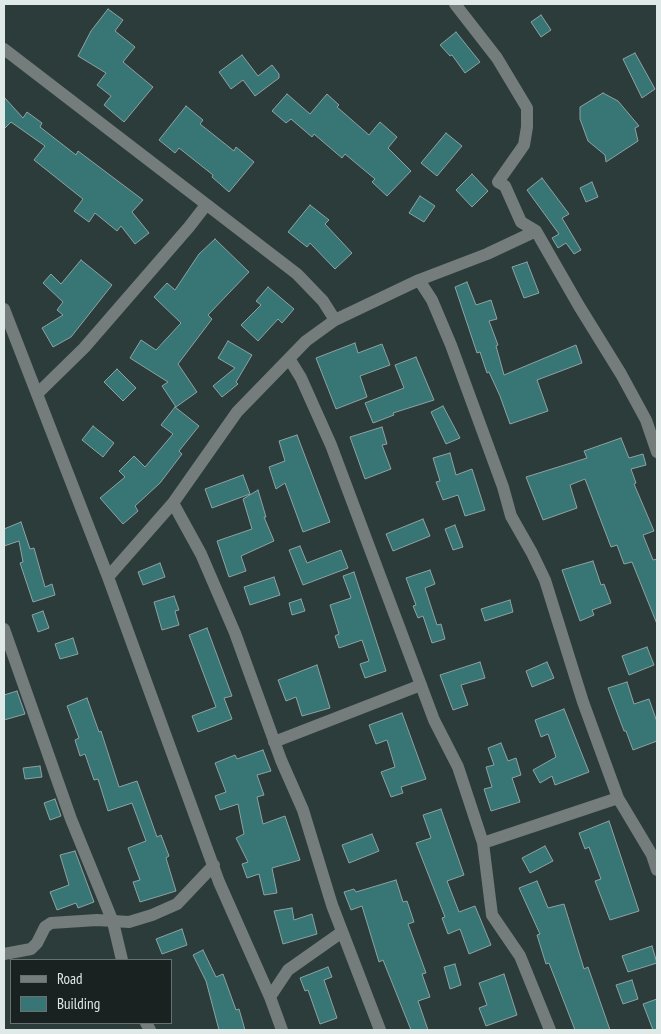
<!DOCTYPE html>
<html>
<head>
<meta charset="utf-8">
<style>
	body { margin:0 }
	#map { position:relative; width:661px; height:1034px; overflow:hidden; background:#2b3c3b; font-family:"PT Sans Narrow",sans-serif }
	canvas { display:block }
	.frame { position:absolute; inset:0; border:5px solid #dee9e8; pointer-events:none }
	.legend { position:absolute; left:10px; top:959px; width:162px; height:65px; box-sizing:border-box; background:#192121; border:1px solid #687171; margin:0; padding:6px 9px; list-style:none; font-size:15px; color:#dee9e8 }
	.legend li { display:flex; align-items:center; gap:10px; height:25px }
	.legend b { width:25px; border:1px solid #687171 }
</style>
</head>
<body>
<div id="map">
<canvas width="661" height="1034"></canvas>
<div class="frame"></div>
<ul class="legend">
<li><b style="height:6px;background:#747c7c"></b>Road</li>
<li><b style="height:14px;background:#387575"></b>Building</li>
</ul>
</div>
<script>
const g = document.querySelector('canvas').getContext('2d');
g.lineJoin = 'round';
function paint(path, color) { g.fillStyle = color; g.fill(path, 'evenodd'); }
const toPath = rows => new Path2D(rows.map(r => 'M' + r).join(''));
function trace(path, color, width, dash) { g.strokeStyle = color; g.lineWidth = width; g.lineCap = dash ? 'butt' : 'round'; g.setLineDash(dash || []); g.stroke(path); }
const building = toPath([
	[108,9,123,20,115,31,135,47,123,62,153,87,124,122,104,105,111,96,97,85,106,73,78,56,91,31,108,9],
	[541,15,551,30,541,37,531,22,541,15],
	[456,32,480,62,465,73,452,55,450,56,440,45,456,32],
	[635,53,655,89,642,98,623,59,635,53],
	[242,55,258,76,272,65,279,74,279,78,255,96,243,80,231,89,219,72,242,55],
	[603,93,618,101,639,126,635,128,638,141,606,162,605,155,588,141,580,119,580,107,603,93],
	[287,94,310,114,327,94,339,105,337,107,369,135,380,122,397,137,388,148,411,171,387,196,372,182,375,179,345,154,342,158,314,134,312,137,291,119,286,123,272,111,287,94],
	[4,97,23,118,27,112,42,123,40,127,76,155,78,151,143,200,132,212,149,233,135,244,121,226,117,231,95,213,89,222,74,211,83,199,34,160,45,146,11,122,4,129,4,97],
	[186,106,203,120,200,124,234,151,236,147,254,162,229,192,212,177,213,175,179,148,175,153,159,140,186,106],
	[446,133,462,146,437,176,421,163,446,133],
	[472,174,488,191,472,207,456,190,472,174],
	[542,178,569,214,562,218,581,250,574,254,566,243,558,248,552,238,559,234,527,190,542,178],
	[592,182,598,197,586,202,580,188,592,182],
	[420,196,435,206,424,222,409,213,420,196],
	[310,205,329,220,325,224,352,253,335,269,310,243,307,247,288,232,310,205],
	[215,239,249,272,208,315,212,319,178,364,197,392,176,407,162,386,168,382,130,358,141,340,156,350,181,323,154,297,167,283,175,290,199,254,215,239],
	[81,260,112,285,71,337,53,347,42,328,63,315,57,310,63,302,43,283,51,274,61,284,81,260],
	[527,262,539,293,524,298,512,267,527,262],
	[467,282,476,305,491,300,497,319,489,321,498,345,496,346,504,375,576,345,582,363,537,380,548,411,510,424,500,396,489,372,487,373,480,352,477,353,455,287,467,282],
	[268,287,294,309,282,323,278,319,258,341,241,325,261,305,256,301,268,287],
	[228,341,252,355,236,382,238,384,222,397,213,386,235,368,218,358,228,341],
	[355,343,358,353,382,344,390,365,360,376,367,397,336,409,316,358,355,343],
	[416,357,434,400,393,413,394,415,373,423,365,403,404,388,395,365,416,357],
	[117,369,136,388,123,401,104,382,117,369],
	[443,406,460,438,446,444,431,412,443,406],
	[175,407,199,426,179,451,182,454,160,483,135,506,138,511,123,524,100,498,125,477,119,471,134,456,145,467,173,434,161,425,175,407],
	[93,426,114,443,103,457,82,440,93,426],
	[382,427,387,444,382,445,391,469,365,479,350,437,382,427],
	[297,435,330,522,303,532,285,483,276,489,269,467,285,461,279,441,297,435],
	[621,438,629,458,643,454,646,465,631,469,636,483,634,484,654,531,643,535,653,560,657,559,657,624,632,562,624,564,617,545,611,547,585,479,570,485,577,508,543,520,526,477,587,458,584,451,621,438],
	[450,453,456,475,472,469,485,510,465,516,458,495,443,500,436,482,440,481,433,458,450,453],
	[243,475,250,494,212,508,205,489,243,475],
	[258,490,266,517,264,517,274,541,241,556,246,571,229,577,217,541,252,529,243,499,258,490],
	[423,519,430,536,393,551,386,534,423,519],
	[21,522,30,549,34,548,45,587,52,584,55,595,33,602,20,563,23,562,19,541,4,546,4,529,21,522],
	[455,525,463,547,453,550,445,529,455,525],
	[300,546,307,563,341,550,348,568,303,585,289,550,300,546],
	[593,561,601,585,604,584,611,603,592,610,594,615,580,621,562,570,593,561],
	[160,563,165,577,143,585,138,572,160,563],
	[430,570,435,584,425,588,437,625,441,624,445,639,432,643,423,616,418,618,413,606,416,605,406,578,430,570],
	[354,572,386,671,365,678,360,664,369,661,362,640,339,648,335,636,339,634,330,605,351,598,343,576,354,572],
	[274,577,280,595,250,605,244,587,274,577],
	[174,596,179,610,175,611,179,625,162,630,154,602,174,596],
	[301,599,305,611,292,615,289,603,301,599],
	[510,600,513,612,485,621,481,609,510,600],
	[43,611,49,628,38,632,32,615,43,611],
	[207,628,232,696,224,698,232,719,198,732,192,716,216,707,189,635,207,628],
	[73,638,78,654,60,659,55,644,73,638],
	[647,647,654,665,629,675,622,656,647,647],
	[480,662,485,678,461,685,468,705,453,710,440,675,480,662],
	[547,662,554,678,532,687,526,671,547,662],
	[317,665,330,708,302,716,296,697,286,701,278,680,317,665],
	[627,682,634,704,649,699,657,722,657,741,633,750,626,731,624,731,608,688,627,682],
	[17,691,25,714,4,720,4,695,17,691],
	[87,698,99,732,101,731,119,787,137,781,157,837,161,835,169,856,166,858,176,891,140,902,133,882,140,880,128,848,146,841,132,803,108,811,98,779,94,780,85,754,80,756,75,740,79,738,67,706,87,698],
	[564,709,589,772,555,785,552,776,540,783,533,770,556,757,548,734,541,737,535,720,564,709],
	[402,713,426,779,401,787,403,793,391,797,381,772,395,767,387,740,376,744,369,725,402,713],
	[501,743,508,761,516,758,521,775,512,778,520,802,491,811,484,789,492,787,486,767,494,765,488,748,501,743],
	[263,750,271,771,257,775,264,795,257,797,263,824,285,816,300,860,272,868,277,893,264,895,259,874,247,878,242,864,248,862,236,838,244,834,238,804,220,810,215,796,226,792,215,763,235,755,237,759,263,750],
	[40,766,42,777,25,779,23,768,40,766],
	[55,799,61,816,50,820,44,803,55,799],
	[441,809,464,875,447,881,459,912,475,906,491,945,469,954,460,929,448,934,442,918,445,917,416,843,431,838,423,815,441,809],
	[609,821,639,911,610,920,595,881,601,879,589,847,585,849,579,833,609,821],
	[372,834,379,851,349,863,342,845,372,834],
	[545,846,553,861,530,873,522,858,545,846],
	[75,851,94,902,78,908,76,903,57,910,50,892,69,885,60,855,75,851],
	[396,880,403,902,407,901,414,922,408,924,426,973,422,974,430,997,418,1001,428,1030,411,1030,383,960,379,962,362,906,351,910,344,892,354,889,356,892,396,880],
	[537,881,548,908,564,904,584,969,588,967,610,1030,575,1030,549,963,546,964,537,935,540,934,519,888,537,881],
	[292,908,294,920,312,914,317,934,283,944,274,911,292,908],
	[182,929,187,945,162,954,156,939,182,929],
	[652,946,657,963,628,972,622,956,652,946],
	[203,950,216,977,223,974,236,1010,239,1009,245,1030,219,1030,206,981,193,955,203,950],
	[455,964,461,985,450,989,444,967,455,964],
	[328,967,332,977,324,980,337,1018,320,1024,308,990,305,991,300,978,328,967],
	[504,974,517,1015,486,1026,479,1008,487,1005,479,983,504,974],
	[632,980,638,999,623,1004,616,985,632,980],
	[657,999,657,1030,653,1030,643,1004,657,999]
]);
paint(building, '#387575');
trace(building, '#8fa2a2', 1);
trace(toPath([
	[455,4,497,58,527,108,527,127,524,145,498,182,505,186,521,222,536,231,579,306,621,374,646,420,657,452],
	[4,49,297,274,323,301,335,320,419,280,487,254,536,231],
	[419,280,432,300,451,345,503,487,511,516,532,553,545,580,583,702,618,798,652,855,657,870],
	[4,309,108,577,219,882,270,997,282,1030],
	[290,360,301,378,331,445,434,720,458,767,483,843,492,915,520,956,550,1030],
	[37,394,84,348,189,227,206,205],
	[173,503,201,554,235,633,281,760,303,810,332,905,380,1030],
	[108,577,173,503,237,412,306,341,335,320],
	[4,629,71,819,113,922,122,960],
	[274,742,421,685],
	[483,843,618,798],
	[4,954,31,949,37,943,45,927,51,923,97,920,129,922,152,915,177,904,214,865],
	[270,997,288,970,342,932],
	[146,1023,150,1030]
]), '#747c7c', 12);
</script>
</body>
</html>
